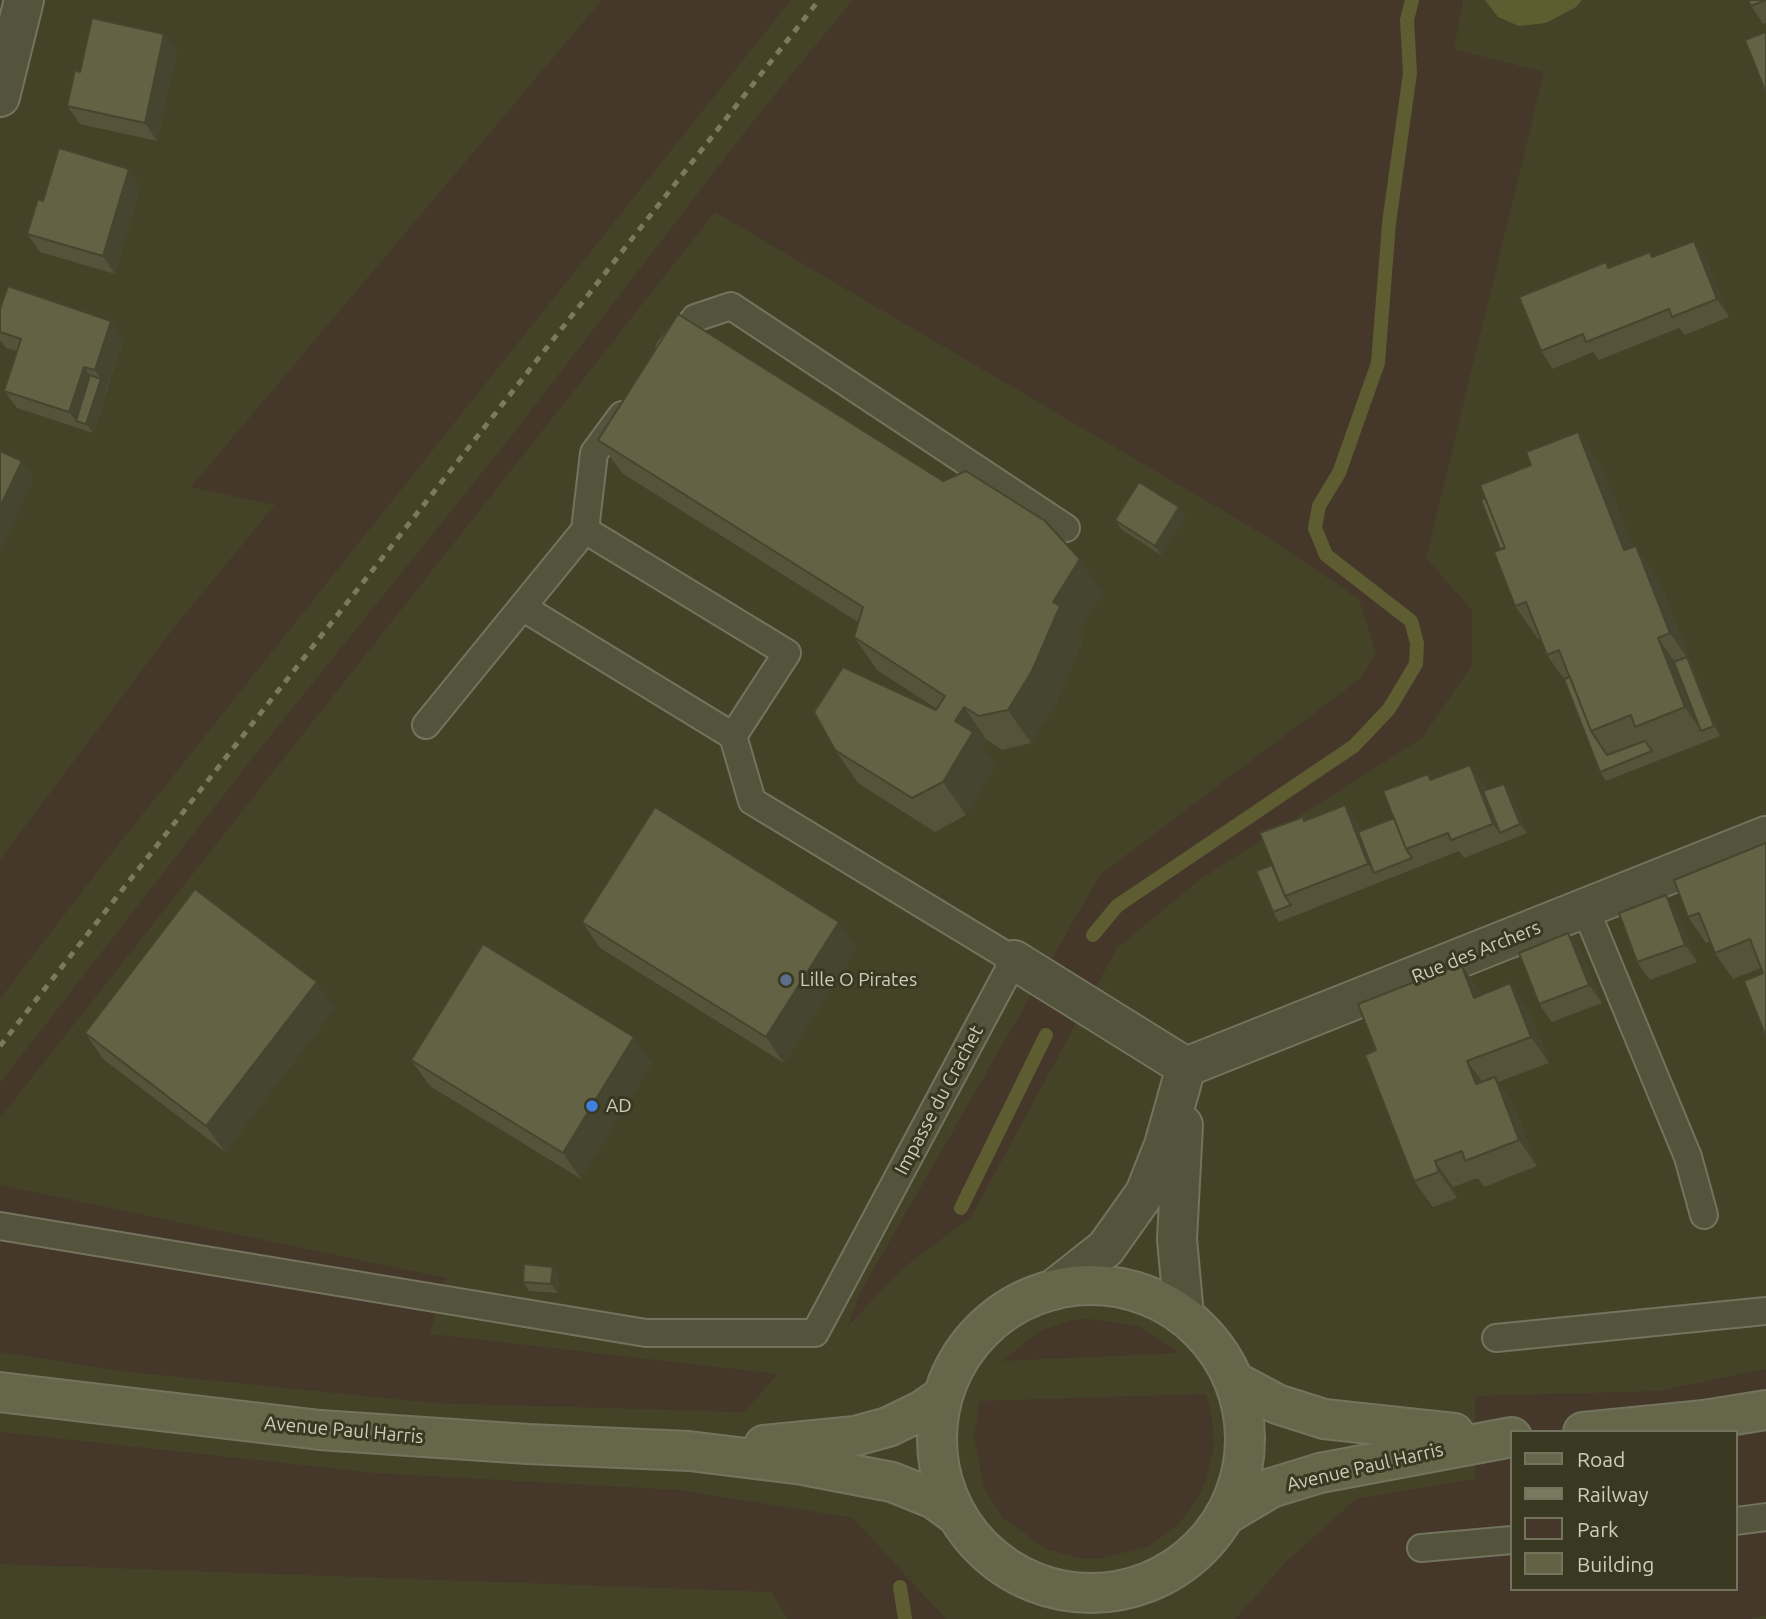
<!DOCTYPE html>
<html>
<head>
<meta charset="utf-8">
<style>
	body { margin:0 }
	#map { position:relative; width:1766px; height:1619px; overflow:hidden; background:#444328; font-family:Ubuntu,sans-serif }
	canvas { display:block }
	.legend { position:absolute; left:1510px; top:1430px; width:228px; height:161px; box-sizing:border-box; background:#393821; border:2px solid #74745e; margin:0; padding:9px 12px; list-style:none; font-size:21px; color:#cdcdba }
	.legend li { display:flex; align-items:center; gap:14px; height:35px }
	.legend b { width:35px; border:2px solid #74745e }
</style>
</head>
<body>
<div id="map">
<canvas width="1766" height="1619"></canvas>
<ul class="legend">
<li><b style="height:9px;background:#66674a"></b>Road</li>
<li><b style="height:9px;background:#7a7a5f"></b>Railway</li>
<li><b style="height:19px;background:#45372a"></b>Park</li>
<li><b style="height:19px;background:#636244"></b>Building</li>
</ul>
</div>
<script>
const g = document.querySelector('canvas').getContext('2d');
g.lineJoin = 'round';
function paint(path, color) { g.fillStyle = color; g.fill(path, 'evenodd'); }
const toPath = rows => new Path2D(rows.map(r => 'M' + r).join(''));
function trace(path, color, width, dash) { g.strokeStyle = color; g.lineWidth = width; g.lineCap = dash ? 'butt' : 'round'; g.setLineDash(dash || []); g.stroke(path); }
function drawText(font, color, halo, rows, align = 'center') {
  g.font = font + ' Ubuntu,sans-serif'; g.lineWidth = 6; g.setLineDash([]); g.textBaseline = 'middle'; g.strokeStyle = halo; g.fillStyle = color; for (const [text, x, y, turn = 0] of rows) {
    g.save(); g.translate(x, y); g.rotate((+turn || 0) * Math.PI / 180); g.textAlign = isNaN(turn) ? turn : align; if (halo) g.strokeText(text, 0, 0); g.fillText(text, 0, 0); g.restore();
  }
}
paint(toPath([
	[602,0,791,0,107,859,0,999,0,860,172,630,275,505,191,487],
	[853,0,1463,0,1454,49,1544,72,1426,558,1472,610,1472,665,1422,738,1202,878,1117,948,971,1217,902,1269,848,1326,861,1291,1100,875,1361,678,1376,654,1359,599,1266,536,715,212,0,1118,0,1083,247,765,517,429,754,120],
	[0,1185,446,1278,430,1334,778,1374,744,1412,434,1403,129,1372,0,1352],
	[1089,1319,1138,1326,1179,1353,1002,1361,1041,1330,1073,1320],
	[1766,1369,1766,1616,1745,1619,1235,1619,1286,1562,1356,1499,1475,1479,1475,1396,1658,1391],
	[1512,1432,1736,1432,1736,1589,1512,1589],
	[1206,1394,1211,1412,1214,1446,1206,1480,1199,1497,1178,1525,1149,1546,1098,1559,1080,1558,1046,1549,1003,1518,984,1488,974,1436,980,1401],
	[0,1432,375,1473,680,1490,853,1518,946,1619,788,1619,772,1592,0,1564]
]), '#45372a');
paint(toPath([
	[1485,0,1582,0,1576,7,1546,23,1519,26,1498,17]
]), '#5e5d31');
trace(toPath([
	[1093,935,1117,906,1354,746,1389,709,1416,664,1417,643,1411,621,1326,555,1315,528,1319,506,1339,473,1378,363,1389,223,1410,73,1407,20,1412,0],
	[961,1208,1046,1035],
	[900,1587,905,1619]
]), '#5e5d31', 14);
const service = toPath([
	[670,351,695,318,731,306,1066,528],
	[522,607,733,736],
	[426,725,585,530],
	[1585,908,1688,1157,1704,1215],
	[0,1226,646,1333,815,1333,1014,960,752,801,733,736,787,653,585,530,594,453,622,415],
	[1496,1338,1766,1311],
	[1736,1521,1766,1517],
	[1421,1548,1512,1540]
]);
const minor = toPath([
	[0,97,24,0],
	[1014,960,1186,1067],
	[1186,1067,1766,836],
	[1183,1125,1177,1239,1184,1316],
	[1053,1290,1106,1248,1145,1193,1164,1145,1186,1067]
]);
const secondary = toPath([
	'937 1439a154 154 0 1 1 308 0a154 154 0 1 1-308 0Z',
	[1234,1381,1277,1404,1324,1419,1454,1433],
	[0,1392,320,1430,528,1444,689,1451,803,1465,892,1482,934,1499,956,1515],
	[1583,1432,1704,1420,1766,1410],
	[764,1445,855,1436,888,1427,921,1411,943,1396],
	[1224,1516,1271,1488,1320,1473,1512,1437]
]);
trace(service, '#74735e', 30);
trace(minor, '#74735e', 42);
trace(secondary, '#74735e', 42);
trace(service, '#54533c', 26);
trace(minor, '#54533c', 38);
trace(secondary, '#66674a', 38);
trace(toPath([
	[0,1046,819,0]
]), '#7a7a5f', 5, [7, 7]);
paint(toPath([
	[1766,0,1766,23,1763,24,1751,6],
	[164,34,177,52,157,141,80,124,67,106,80,72],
	[141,187,115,274,40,252,27,234,43,201],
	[1694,241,1706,259,1729,317,1685,335,1679,328,1599,360,1593,352,1553,369,1541,351,1610,267,1653,256],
	[0,309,124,338,93,433,17,408,4,391,17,351,6,348,0,340],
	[598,440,1103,592,1078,632,1083,640,1056,704,1031,743,1002,750,987,740,983,747,996,765,966,815,935,832,858,783,835,750,936,710,937,709,877,670,854,637,858,622,622,473],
	[1601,465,1633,547,1659,579,1720,736,1606,781,1600,772,1564,679,1547,655,1541,638,1538,639,1515,606,1500,549],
	[1186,516,1161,555,1121,529,1115,520],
	[1431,780,1483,783,1486,790,1511,793,1527,833,1464,858,1459,851,1279,922,1273,912,1272,865,1345,805,1358,823,1361,831,1394,818],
	[1766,843,1763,973,1761,968,1733,979,1715,953,1710,942,1706,943,1688,917],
	[1678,913,1697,962,1650,980,1637,962],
	[582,922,857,948,784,1063,600,948],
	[1568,933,1581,951,1602,1003,1552,1022,1539,1004],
	[1461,964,1479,990,1481,995,1528,1009,1549,1063,1498,1082,1513,1103,1537,1166,1484,1187,1478,1178,1453,1187,1457,1198,1433,1207,1414,1181,1376,1050],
	[335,1008,225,1152,103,1059,85,1033],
	[411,1060,652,1063,581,1179,430,1086],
	[553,1267,559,1276,558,1293,529,1291,523,1282]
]), '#55543a');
paint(toPath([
	[164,34,177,52,157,141,145,123],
	[129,169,141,187,115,274,103,256],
	[1694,241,1706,259,1729,317,1717,299],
	[111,321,124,338,107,388,95,370],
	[84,367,97,385,76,421,69,412],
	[101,379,107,388,93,433,86,424],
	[1578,432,1601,465,1647,583,1624,550],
	[22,461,34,479,0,552,0,507],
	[1179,507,1186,516,1161,555,1155,546],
	[1636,546,1659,579,1693,666,1670,633],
	[1080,559,1103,592,1078,632,1083,640,1056,704,1031,743,1008,710,1053,602],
	[1658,638,1681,671,1701,731,1685,707],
	[1687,657,1693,666,1720,736,1714,726],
	[964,707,987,740,983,747,996,765,966,815,943,782,955,721],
	[1470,765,1483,783,1502,832,1500,833,1493,824],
	[1504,784,1511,793,1527,833,1520,824],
	[1345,805,1358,823,1377,872,1374,873,1368,864],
	[1666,895,1678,913,1697,962,1685,945],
	[839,922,857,948,784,1063,766,1037],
	[1568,933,1581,951,1602,1003,1589,985],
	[1461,964,1479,990,1492,1024,1474,998],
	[317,982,335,1008,225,1152,206,1126],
	[1510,983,1528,1009,1549,1063,1531,1037],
	[634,1037,652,1063,581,1179,563,1153],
	[1467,1061,1486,1087,1476,1084],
	[1495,1077,1513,1103,1537,1166,1519,1140],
	[1435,1161,1453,1187,1457,1198,1439,1172],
	[553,1267,559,1276,558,1293,551,1284]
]), '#454530');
const building = toPath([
	[1748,0,1766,0,1751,6,1748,0],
	[92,18,164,34,145,123,67,106,75,70,80,72,92,18],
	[1766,32,1766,93,1745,40,1766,32],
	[59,148,129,169,103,256,27,234,38,199,43,201,59,148],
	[1694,241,1717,299,1672,317,1669,309,1586,342,1583,334,1541,351,1519,297,1606,262,1608,268,1650,252,1652,257,1694,241],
	[8,286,111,321,95,370,84,367,69,412,4,391,21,339,0,332,0,309,8,286],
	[678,314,943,481,966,471,1045,521,1080,559,1053,602,1060,606,1032,671,1008,710,979,716,964,707,955,721,973,732,943,782,912,798,835,750,814,712,843,667,936,710,945,696,854,637,863,607,598,440,678,314],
	[90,375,101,379,86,424,76,421,90,375],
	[1578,432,1624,550,1636,546,1670,633,1658,638,1685,707,1635,727,1631,715,1591,731,1559,650,1547,655,1526,602,1515,606,1494,552,1505,548,1480,485,1531,465,1526,452,1578,432],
	[0,451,22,461,0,507,0,451],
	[1139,482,1179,507,1155,546,1115,520,1139,482],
	[1485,498,1505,548,1500,549,1481,500,1485,498],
	[1687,657,1714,726,1701,731,1674,662,1687,657],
	[1570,677,1591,731,1607,755,1645,741,1652,751,1600,772,1564,679,1570,677],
	[1470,765,1493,824,1451,840,1448,833,1406,849,1383,791,1428,774,1430,780,1470,765],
	[1504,784,1520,824,1500,833,1483,791,1504,784],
	[1345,805,1368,864,1285,896,1260,833,1303,817,1304,821,1345,805],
	[655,807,839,922,766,1037,582,922,655,807],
	[1394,818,1406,849,1412,858,1374,873,1358,832,1394,818],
	[1766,843,1766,1037,1744,981,1763,973,1750,939,1715,953,1699,913,1688,917,1674,880,1766,843],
	[1272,865,1285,896,1291,905,1273,912,1256,871,1272,865],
	[195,889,317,982,206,1126,85,1033,195,889],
	[1666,895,1685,945,1637,962,1619,913,1666,895],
	[1568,933,1589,985,1539,1004,1519,953,1568,933],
	[483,944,634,1037,563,1153,411,1060,483,944],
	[1461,964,1474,998,1510,983,1531,1037,1467,1061,1476,1084,1495,1077,1519,1140,1465,1161,1462,1151,1435,1161,1439,1172,1414,1181,1365,1055,1376,1050,1358,1004,1461,964],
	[524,1264,553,1267,551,1284,523,1282,524,1264]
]);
paint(building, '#636244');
trace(building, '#454530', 2);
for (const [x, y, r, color] of [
	[786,980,7,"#5c6f8a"],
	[592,1106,7,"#3f7fe0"]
]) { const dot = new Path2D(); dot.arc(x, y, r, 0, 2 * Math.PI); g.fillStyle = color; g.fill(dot); trace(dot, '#393821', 2.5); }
drawText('19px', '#cdcdba', '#393821', [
	["Rue des Archers",1476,952,-22],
	["Impasse du Crachet",939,1100,-62],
	["Avenue Paul Harris",344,1430,5],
	["Avenue Paul Harris",1365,1467,-13]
]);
drawText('19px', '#cdcdba', '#393821', [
	["Lille O Pirates",800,980],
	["AD",606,1106]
], 'left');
</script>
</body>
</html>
